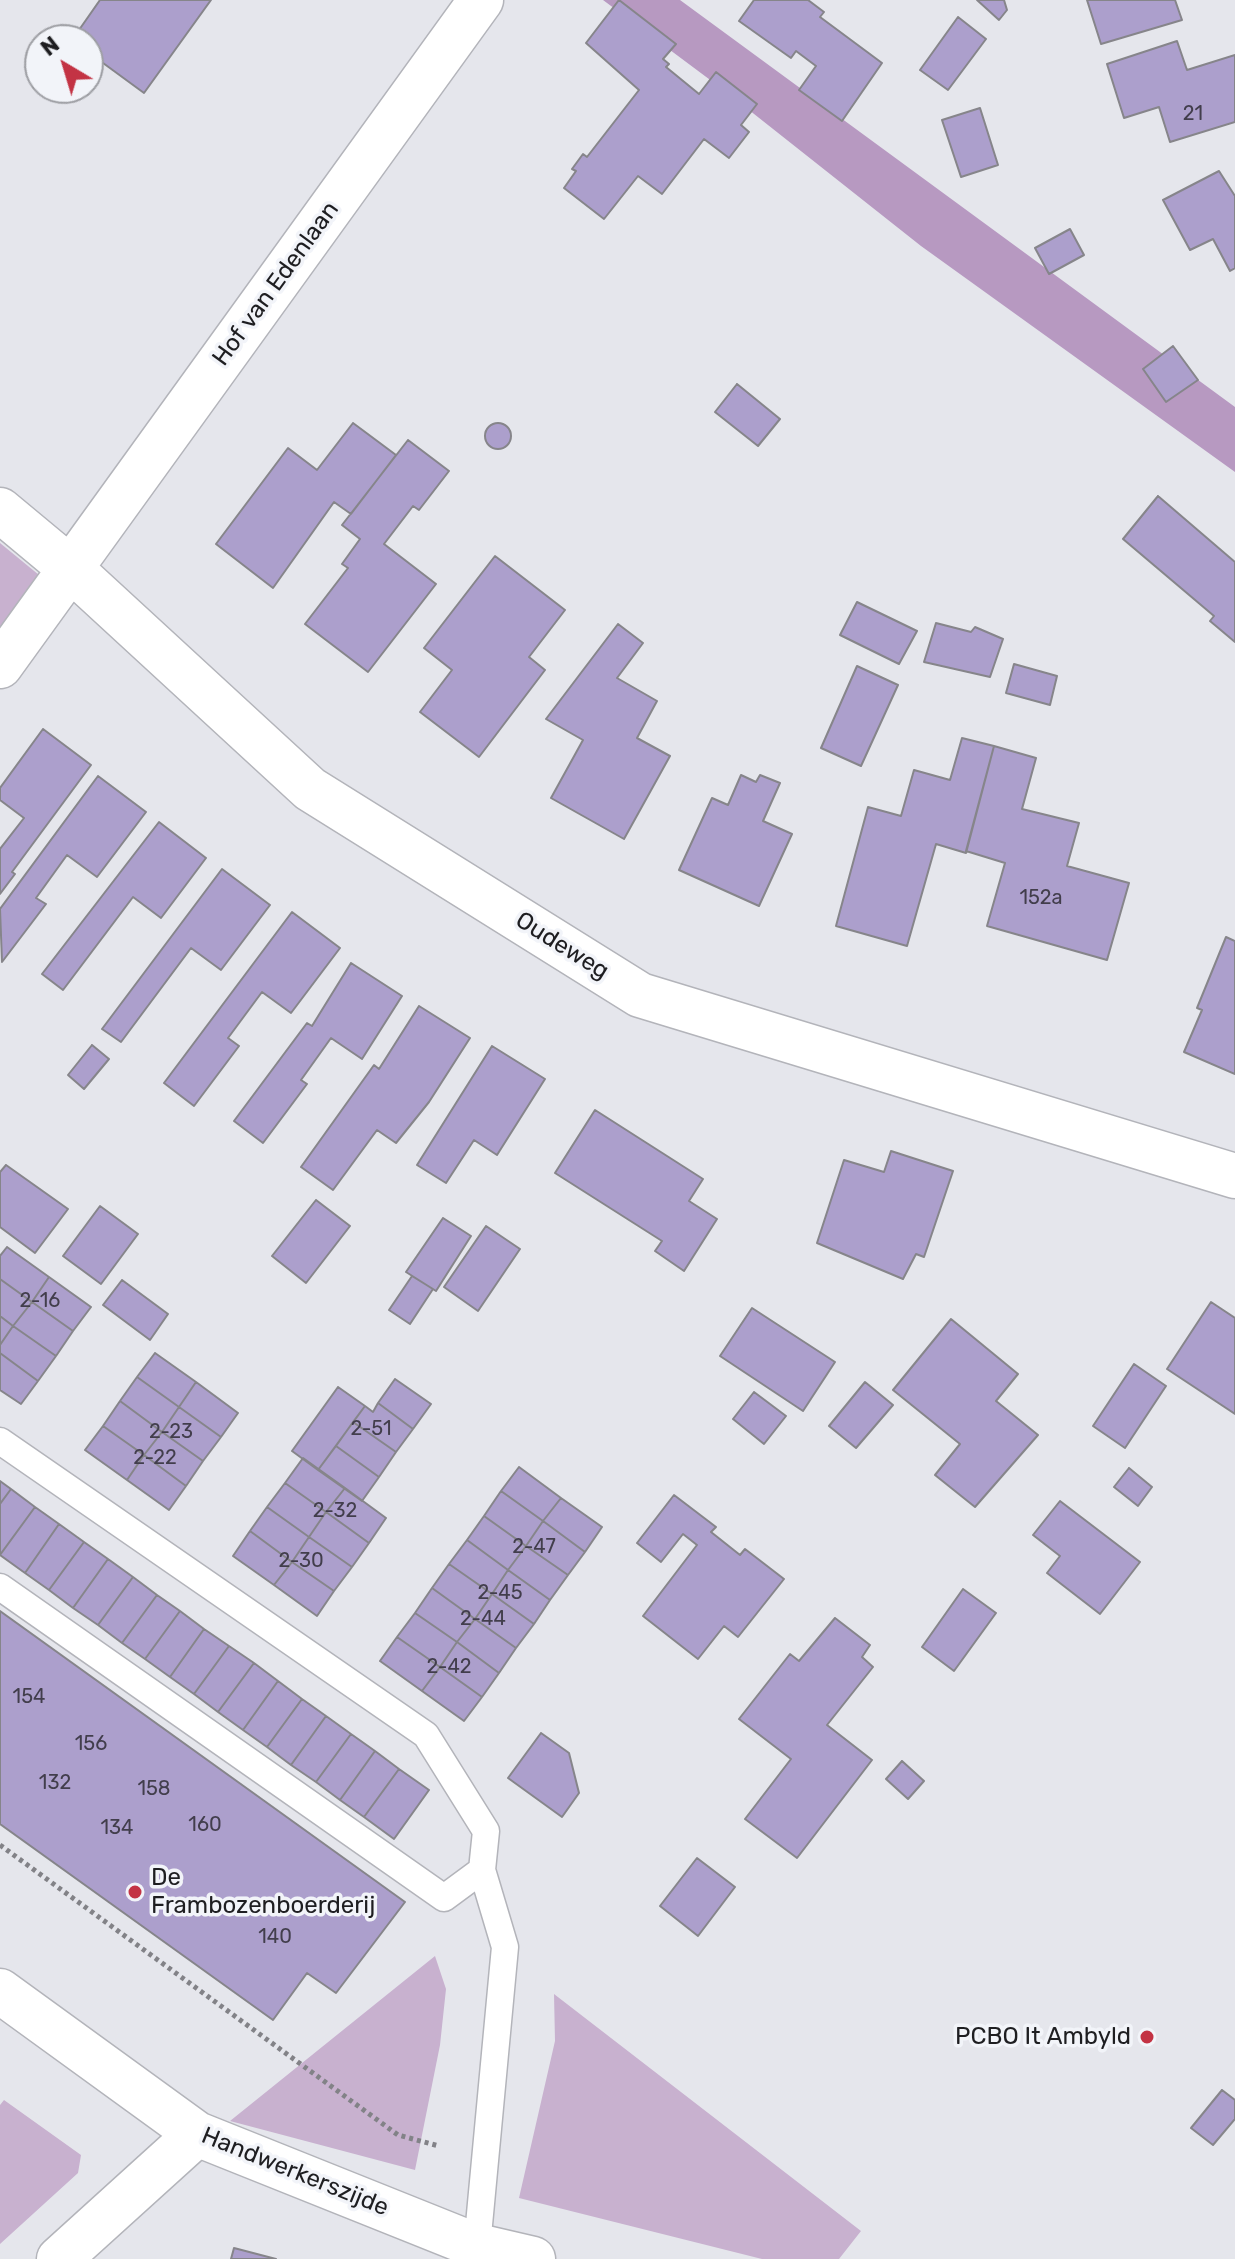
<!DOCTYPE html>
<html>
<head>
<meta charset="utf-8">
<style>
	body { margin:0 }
	#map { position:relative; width:1235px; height:2259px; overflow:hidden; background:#e5e6ec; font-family:Rubik,sans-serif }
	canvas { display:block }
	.north { position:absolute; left:24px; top:24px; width:80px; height:80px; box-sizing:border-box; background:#f2f4f9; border:2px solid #9d9ea3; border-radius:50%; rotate:322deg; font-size:22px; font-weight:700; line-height:32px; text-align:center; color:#1e1e21 }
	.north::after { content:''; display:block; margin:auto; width:28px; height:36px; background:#c33344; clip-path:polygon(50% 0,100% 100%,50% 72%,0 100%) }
</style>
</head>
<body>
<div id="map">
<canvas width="1235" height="2259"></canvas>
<div class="north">N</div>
</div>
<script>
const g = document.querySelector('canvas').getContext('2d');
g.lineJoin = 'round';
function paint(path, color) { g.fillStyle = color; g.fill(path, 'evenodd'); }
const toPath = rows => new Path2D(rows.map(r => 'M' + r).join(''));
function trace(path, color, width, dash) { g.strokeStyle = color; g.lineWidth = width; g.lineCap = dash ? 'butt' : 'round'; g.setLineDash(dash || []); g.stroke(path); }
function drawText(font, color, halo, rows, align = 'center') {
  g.font = font + ' Rubik,sans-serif'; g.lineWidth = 7; g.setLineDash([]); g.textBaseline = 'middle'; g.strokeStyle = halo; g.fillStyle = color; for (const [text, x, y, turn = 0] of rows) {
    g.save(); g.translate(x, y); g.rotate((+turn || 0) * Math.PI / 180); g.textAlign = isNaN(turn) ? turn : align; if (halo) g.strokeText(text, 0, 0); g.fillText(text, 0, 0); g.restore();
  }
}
paint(toPath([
	[0,543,39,575,0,628],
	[435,1956,446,1989,440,2045,415,2170,230,2121],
	[554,1994,861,2231,839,2259,762,2259,519,2198,555,2041],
	[4,2100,81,2155,78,2173,0,2244,0,2105]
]), '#c8b1cf');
paint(toPath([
	[603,0,680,0,1235,407,1235,472,921,246,725,91]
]), '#b799c1');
const building = toPath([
	[100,0,211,0,144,93,88,52,88,40,72,40,100,0],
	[619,0,676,44,663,59,669,64,666,67,699,94,716,72,757,104,741,125,749,132,729,158,704,139,662,194,638,176,604,219,564,188,576,171,572,169,583,154,587,157,639,90,586,43,619,0],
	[754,0,808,0,824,12,820,17,882,63,842,121,799,90,816,66,796,51,791,58,739,21,754,0],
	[977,0,1004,0,1007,10,999,20,977,0],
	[1087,0,1175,0,1182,20,1101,44,1087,0],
	[958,17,986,39,948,90,920,70,958,17],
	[1177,41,1187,70,1235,55,1235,122,1170,142,1159,107,1124,118,1107,64,1177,41],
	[980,108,998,165,961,177,942,120,980,108],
	[1219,171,1235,196,1235,268,1230,271,1213,239,1190,250,1163,200,1219,171],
	[1070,229,1084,255,1049,274,1035,248,1070,229],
	[1173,346,1198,380,1166,402,1143,369,1173,346],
	[737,384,780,419,758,446,715,412,737,384],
	[353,423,396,455,351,514,334,502,273,588,216,544,288,448,317,470,353,423],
	'485 436a13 13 0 1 1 26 0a13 13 0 1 1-26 0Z',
	[408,440,449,471,419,510,413,506,384,544,436,584,368,672,305,624,348,568,342,564,360,539,342,525,408,440],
	[1158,496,1235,562,1235,642,1210,621,1214,616,1123,539,1158,496],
	[495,556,565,610,529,657,545,670,479,757,420,712,452,670,424,648,495,556],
	[857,602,917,631,899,664,840,635,857,602],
	[936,623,971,632,975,627,1003,639,990,677,924,662,936,623],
	[618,624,643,643,617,678,657,701,637,738,670,756,624,839,551,798,583,740,546,719,618,624],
	[1014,664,1057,676,1050,705,1006,693,1014,664],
	[857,666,898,685,861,766,821,748,857,666],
	[43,729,91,765,12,872,15,874,0,894,0,849,24,818,0,800,0,788,43,729],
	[962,738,994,746,966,853,936,844,907,946,836,926,868,807,901,816,914,770,950,780,962,738],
	[994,746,1036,758,1022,809,1079,823,1067,866,1129,883,1107,960,987,926,1005,863,966,851,994,746],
	[741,775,756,782,760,775,780,783,763,821,792,834,759,906,679,870,712,798,728,805,741,775],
	[98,776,146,812,97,877,67,855,36,898,46,904,2,962,0,909,98,776],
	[159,822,206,858,161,918,133,897,63,990,42,974,159,822],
	[222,869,270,905,221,970,191,948,121,1042,102,1029,222,869],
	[292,912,340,948,291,1013,262,992,228,1038,239,1046,194,1106,164,1083,292,912],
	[1226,937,1235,941,1235,1074,1184,1052,1202,1010,1197,1008,1226,937],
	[351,963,402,996,362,1059,331,1038,301,1080,307,1084,263,1143,234,1121,307,1023,312,1026,351,963],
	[419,1006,470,1038,429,1102,396,1143,377,1130,333,1190,301,1167,374,1065,379,1069,419,1006],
	[92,1045,109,1059,84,1089,68,1075,92,1045],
	[492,1046,545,1079,497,1155,474,1140,446,1183,417,1165,492,1046],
	[595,1110,703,1179,689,1201,717,1219,684,1271,655,1251,662,1241,555,1173,595,1110],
	[891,1151,953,1171,924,1257,916,1254,903,1279,817,1243,844,1160,884,1172,891,1151],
	[6,1165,68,1209,35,1253,0,1227,0,1172,6,1165],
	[316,1200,350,1226,306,1283,272,1256,316,1200],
	[100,1206,138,1234,101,1284,63,1256,100,1206],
	[443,1218,471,1236,436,1291,406,1272,443,1218],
	[486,1226,520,1249,478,1311,444,1287,486,1226],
	[7,1247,49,1277,32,1302,0,1279,0,1256,7,1247],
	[412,1276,433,1289,410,1324,389,1310,412,1276],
	[49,1277,91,1307,73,1331,32,1302,49,1277],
	[0,1279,32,1302,13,1326,0,1316,0,1279],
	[122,1280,168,1314,150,1340,103,1305,122,1280],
	[32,1302,73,1331,56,1356,13,1326,32,1302],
	[1211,1302,1235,1318,1235,1414,1167,1369,1211,1302],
	[752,1308,835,1362,803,1411,720,1356,752,1308],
	[0,1316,13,1326,0,1345,0,1316],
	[951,1319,1018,1374,996,1401,1038,1435,975,1507,935,1475,960,1444,893,1390,951,1319],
	[13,1326,56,1356,38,1381,0,1353,0,1345,13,1326],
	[0,1353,38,1381,21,1404,0,1390,0,1353],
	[155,1353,196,1382,179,1407,137,1377,155,1353],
	[1134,1364,1166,1386,1125,1448,1093,1426,1134,1364],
	[137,1377,179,1407,162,1432,120,1401,137,1377],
	[395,1379,431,1404,413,1429,378,1403,395,1379],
	[196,1382,238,1413,221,1437,179,1407,196,1382],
	[865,1382,893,1405,856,1448,829,1426,865,1382],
	[338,1387,365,1406,318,1470,292,1451,338,1387],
	[754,1392,786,1416,764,1444,733,1419,754,1392],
	[120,1401,162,1432,144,1455,103,1426,120,1401],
	[378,1403,413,1429,396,1452,353,1422,365,1406,373,1412,378,1403],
	[179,1407,221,1437,203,1461,162,1432,179,1407],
	[353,1422,396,1452,379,1477,336,1446,353,1422],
	[103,1426,144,1455,127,1480,85,1450,103,1426],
	[162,1432,203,1461,186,1486,144,1455,162,1432],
	[336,1446,379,1477,362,1501,318,1470,336,1446],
	[144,1455,186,1486,169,1510,127,1480,144,1455],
	[303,1458,345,1488,326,1512,285,1483,303,1458],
	[519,1467,561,1498,543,1521,501,1491,519,1467],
	[1129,1468,1152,1487,1138,1506,1114,1487,1129,1468],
	[0,1481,11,1489,0,1504,0,1481],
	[285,1483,326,1512,309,1537,267,1507,285,1483],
	[345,1488,386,1518,369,1543,326,1512,345,1488],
	[11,1489,35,1507,0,1555,0,1504,11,1489],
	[501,1491,543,1521,526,1546,484,1516,501,1491],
	[674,1495,716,1527,711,1532,740,1555,745,1549,784,1579,738,1637,724,1626,698,1659,643,1616,697,1545,683,1534,661,1562,637,1543,674,1495],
	[561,1498,602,1527,585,1552,543,1521,561,1498],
	[1060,1501,1140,1562,1100,1614,1047,1573,1060,1556,1033,1535,1060,1501],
	[35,1507,59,1524,25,1573,0,1555,35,1507],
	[267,1507,309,1537,292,1562,250,1531,267,1507],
	[326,1512,369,1543,352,1567,309,1537,326,1512],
	[484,1516,526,1546,508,1570,467,1540,484,1516],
	[543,1521,585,1552,568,1575,526,1546,543,1521],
	[59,1524,84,1542,49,1590,25,1573,59,1524],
	[250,1531,292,1562,274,1585,233,1556,250,1531],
	[309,1537,352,1567,334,1591,292,1562,309,1537],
	[467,1540,508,1570,492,1594,449,1564,467,1540],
	[84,1542,108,1559,73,1608,49,1590,84,1542],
	[526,1546,568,1575,550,1600,508,1570,526,1546],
	[108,1559,133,1577,98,1625,73,1608,108,1559],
	[292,1562,334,1591,317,1616,274,1585,292,1562],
	[449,1564,492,1594,475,1619,432,1588,449,1564],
	[508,1570,550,1600,534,1624,492,1594,508,1570],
	[133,1577,157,1595,122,1643,98,1625,133,1577],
	[432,1588,475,1619,457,1642,415,1613,432,1588],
	[963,1589,996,1613,954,1671,922,1647,963,1589],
	[492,1594,534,1624,516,1648,475,1619,492,1594],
	[157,1595,180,1611,145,1659,122,1643,157,1595],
	[0,1611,405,1902,336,1993,307,1973,273,2020,0,1824,0,1611],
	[180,1611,204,1629,170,1677,145,1659,180,1611],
	[415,1613,457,1642,440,1667,397,1637,415,1613],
	[835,1618,870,1645,862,1657,873,1667,827,1725,872,1760,797,1858,745,1819,791,1759,739,1719,790,1654,799,1661,835,1618],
	[475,1619,516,1648,499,1673,457,1642,475,1619],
	[204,1629,229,1646,194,1694,170,1677,204,1629],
	[397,1637,440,1667,422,1691,380,1661,397,1637],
	[457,1642,499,1673,482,1697,440,1667,457,1642],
	[229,1646,254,1663,218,1712,194,1694,229,1646],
	[254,1663,278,1681,243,1730,218,1712,254,1663],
	[440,1667,482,1697,464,1721,422,1691,440,1667],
	[278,1681,302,1699,267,1747,243,1730,278,1681],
	[302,1699,326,1716,291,1765,267,1747,302,1699],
	[326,1716,351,1734,316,1782,291,1765,326,1716],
	[541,1733,569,1753,579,1793,562,1817,508,1778,541,1733],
	[351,1734,375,1751,340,1800,316,1782,351,1734],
	[375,1751,399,1769,364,1817,340,1800,375,1751],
	[902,1761,924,1781,908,1799,886,1779,902,1761],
	[399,1769,429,1790,394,1839,364,1817,399,1769],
	[697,1858,735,1887,698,1936,660,1906,697,1858],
	[1222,2090,1235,2100,1235,2119,1213,2145,1191,2128,1222,2090],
	[234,2248,276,2259,231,2259,234,2248]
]);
paint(building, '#ac9fcc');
trace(building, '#86858a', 2);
const service = toPath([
	[0,1441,426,1735,486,1831,482,1870,505,1947,477,2246],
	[0,1587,444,1898,482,1870]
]);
const minor = toPath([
	[0,510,71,569,310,789,640,995,1235,1176],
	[0,666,481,0],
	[0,1991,197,2134,477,2246,533,2259],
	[59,2259,197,2134]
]);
trace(service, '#b3b4ba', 29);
trace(minor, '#b3b4ba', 47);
trace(toPath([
	[0,1845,398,2135,439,2146]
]), '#828287', 5, [4, 4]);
trace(service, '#fff', 26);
trace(minor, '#fff', 44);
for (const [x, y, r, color] of [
	[135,1892,8,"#c33344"],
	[1147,2037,8,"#c33344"]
]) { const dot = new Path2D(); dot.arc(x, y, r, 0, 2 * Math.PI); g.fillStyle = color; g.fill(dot); trace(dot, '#f2f4f9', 3); }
drawText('20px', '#423e4c', null, [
	["21",1193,114],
	["152a",1041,898],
	["2-16",40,1301],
	["2-51",371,1429],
	["2-23",171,1432],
	["2-22",155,1458],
	["2-32",335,1511],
	["2-47",534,1547],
	["2-30",301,1561],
	["2-45",500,1593],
	["2-44",483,1619],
	["2-42",449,1667],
	["154",29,1697],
	["156",91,1744],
	["132",55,1783],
	["158",154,1789],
	["160",205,1825],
	["134",117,1828],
	["140",275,1937]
]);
drawText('24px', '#1e1e21', '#f2f4f9', [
	["Hof van Edenlaan",276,284,-54],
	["Oudeweg",562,946,32],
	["Handwerkerszijde",295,2172,22]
]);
drawText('24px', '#1e1e21', '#f2f4f9', [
	["De",151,1878],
	["Frambozenboerderij",151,1906],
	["PCBO It Ambyld",1131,2037,"right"]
], 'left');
</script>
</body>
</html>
